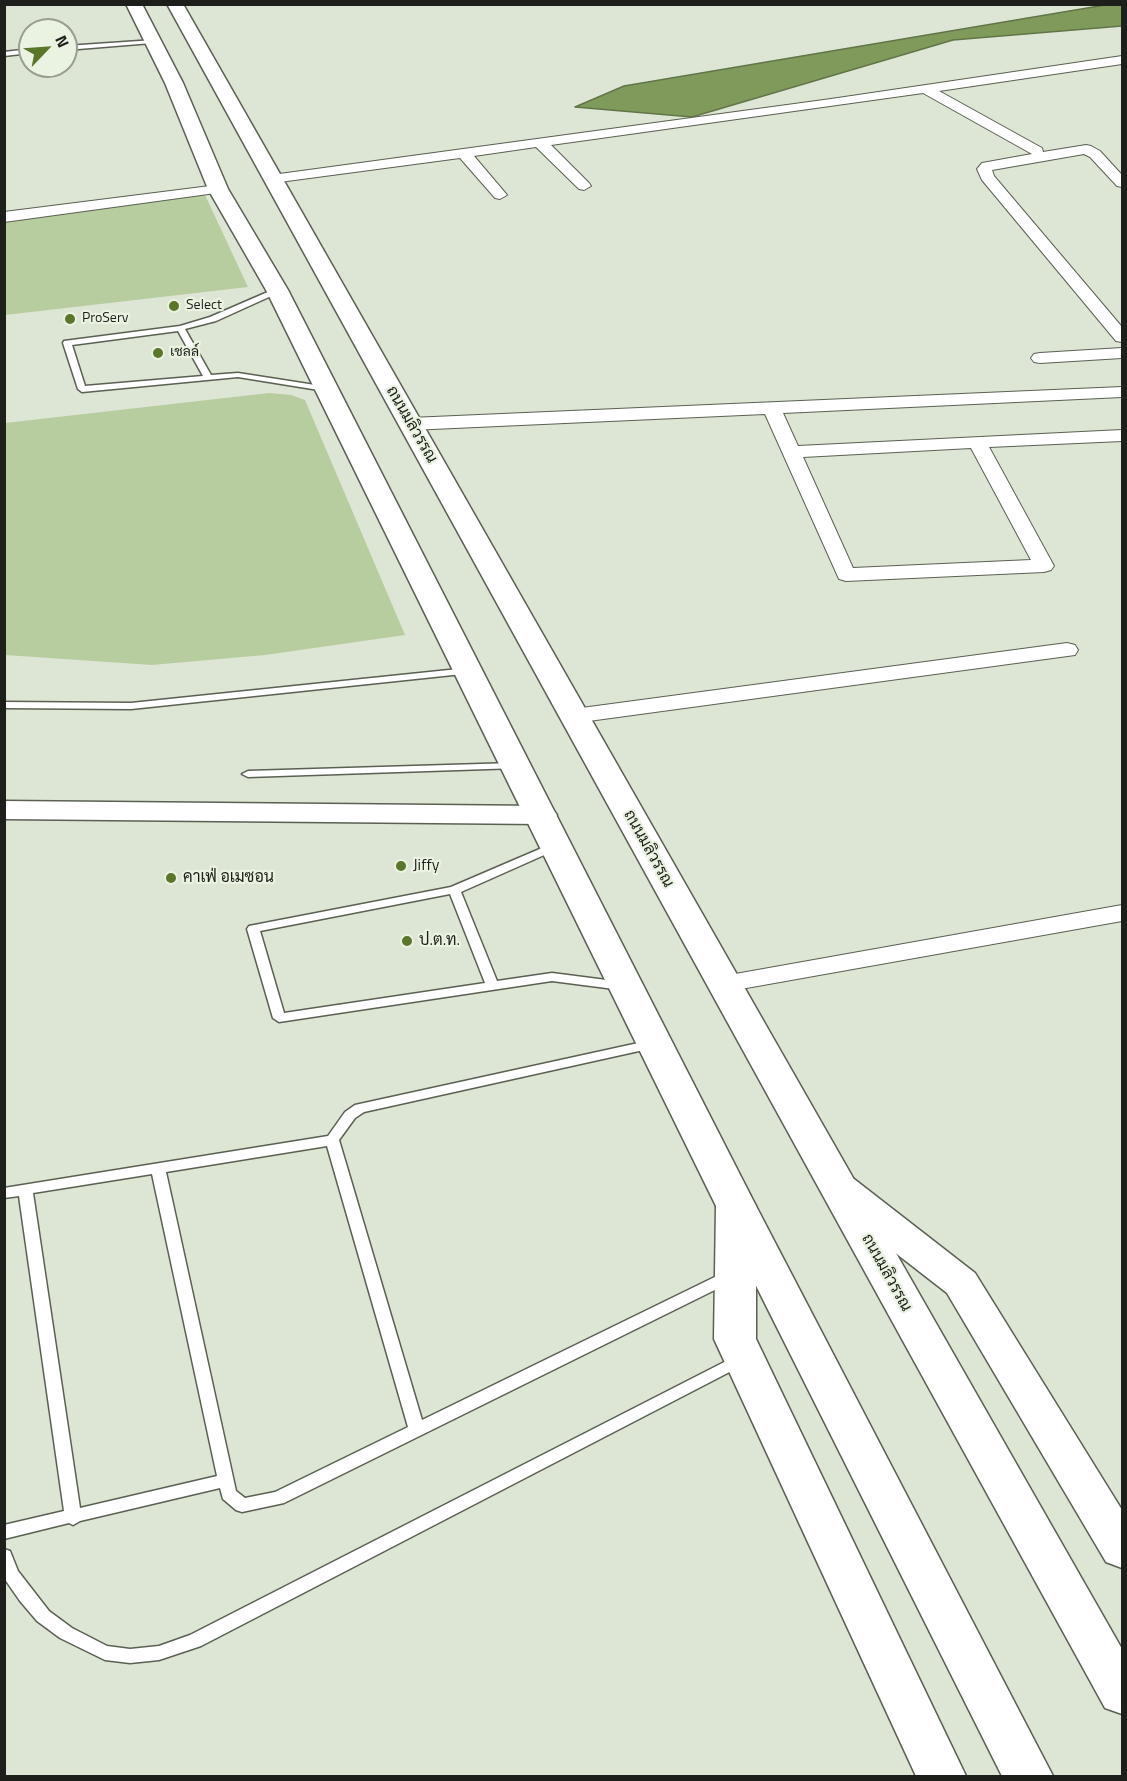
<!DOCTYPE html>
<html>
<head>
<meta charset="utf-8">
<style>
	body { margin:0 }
	#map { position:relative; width:1127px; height:1781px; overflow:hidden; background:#dde5d4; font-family:"Titillium Web",sans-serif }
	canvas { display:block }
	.frame { position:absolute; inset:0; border:6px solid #1d201a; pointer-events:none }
	.north { position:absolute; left:18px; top:18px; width:60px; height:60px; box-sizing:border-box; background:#eaf2e1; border:2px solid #989e91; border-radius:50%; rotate:65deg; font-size:16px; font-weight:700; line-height:24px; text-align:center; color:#1d201a }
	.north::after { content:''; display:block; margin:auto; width:21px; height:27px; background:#59762b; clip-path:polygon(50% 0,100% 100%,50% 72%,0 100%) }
</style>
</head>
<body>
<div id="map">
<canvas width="1127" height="1781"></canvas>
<div class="frame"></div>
<div class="north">N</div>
</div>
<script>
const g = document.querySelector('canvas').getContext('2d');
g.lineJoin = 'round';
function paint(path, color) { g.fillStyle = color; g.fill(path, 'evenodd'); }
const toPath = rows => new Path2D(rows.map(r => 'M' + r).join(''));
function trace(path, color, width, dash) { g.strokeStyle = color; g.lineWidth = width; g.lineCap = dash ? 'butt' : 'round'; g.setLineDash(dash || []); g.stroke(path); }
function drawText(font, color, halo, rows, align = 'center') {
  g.font = font + ' "Titillium Web",Sarabun,sans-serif'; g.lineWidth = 4.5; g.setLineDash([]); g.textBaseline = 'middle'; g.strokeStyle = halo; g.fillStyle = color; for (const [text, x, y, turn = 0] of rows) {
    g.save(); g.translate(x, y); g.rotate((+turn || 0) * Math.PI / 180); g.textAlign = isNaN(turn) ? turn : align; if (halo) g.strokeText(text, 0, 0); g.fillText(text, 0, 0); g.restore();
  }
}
paint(toPath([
	[205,195,248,287,5,315,5,222],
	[269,393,291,395,305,400,405,635,265,655,152,665,5,655,5,423]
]), '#b8cd9f');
const water = toPath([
	[1105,5,1122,5,1122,26,953,40,692,117,575,107,624,86,1105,5]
]);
paint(water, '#809a5b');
trace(water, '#627548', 1.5);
const lane = toPath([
	[154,40,152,43,66,50,66,46,154,40],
	[30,49,30,53,4,56,4,52,30,49],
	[277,288,281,290,280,292,216,321,185,329,211,375,238,373,328,387,331,388,331,392,238,377,82,392,78,389,63,343,64,341,180,326,210,317,277,288],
	[178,331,203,376,85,386,72,345,178,331],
	[468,668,472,669,473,671,472,673,131,709,4,708,4,702,131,703,468,668],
	[514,763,518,764,520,766,518,768,248,777,242,774,248,771,514,763],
	[556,842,560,844,562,846,560,848,461,892,497,981,552,973,622,982,626,983,628,986,626,989,622,990,552,981,279,1022,273,1018,247,929,249,926,451,887,556,842],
	[450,894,485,983,284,1013,260,931,450,894],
	[652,1040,659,1044,657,1047,364,1112,355,1118,339,1140,422,1420,725,1272,730,1271,735,1272,737,1276,735,1280,284,1503,242,1512,236,1510,223,1499,220,1488,80,1521,73,1525,69,1523,4,1539,4,1525,64,1511,19,1196,4,1198,4,1188,328,1136,345,1112,355,1105,652,1040],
	[327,1146,408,1427,275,1492,245,1498,236,1491,166,1172,327,1146],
	[152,1174,217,1476,80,1508,33,1193,152,1174],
	[740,1354,745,1356,748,1360,745,1364,201,1646,159,1660,130,1663,105,1660,60,1638,37,1621,20,1601,4,1578,4,1549,10,1551,18,1571,49,1611,72,1628,107,1646,130,1649,159,1646,190,1635,740,1354]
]);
const street = toPath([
	[1122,56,1122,64,939,91,1042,148,1043,152,1086,145,1091,146,1100,151,1122,175,1122,187,1117,186,1090,157,1084,154,992,170,994,176,1122,327,1122,342,1116,341,982,180,977,169,982,163,1032,154,923,93,551,145,589,183,591,186,584,190,579,189,536,147,474,156,507,195,500,199,495,198,460,158,272,183,265,179,272,175,831,99,1122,56],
	[218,185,225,189,223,192,4,222,4,212,218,185],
	[1122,348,1122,358,1040,363,1034,362,1031,358,1034,354,1040,353,1122,348],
	[1122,387,1122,397,783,413,798,446,1122,430,1122,441,989,447,1054,566,1051,570,1044,572,846,581,839,579,765,414,410,430,403,428,401,424,403,420,410,418,1122,387],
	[971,448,1031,560,853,568,803,457,971,448],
	[1067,643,1075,645,1078,650,1075,655,574,723,566,721,563,716,566,711,574,709,1067,643],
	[1122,905,1122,921,724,992,714,990,711,984,714,978,724,976,1122,905]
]);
const secondary = toPath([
	[4,801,541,806,552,808,557,815,552,822,541,824,4,819,4,801],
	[840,1176,854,1179,975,1273,1122,1510,1122,1568,1106,1562,947,1293,826,1199,821,1189,826,1179,840,1176],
	[736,1192,750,1196,756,1206,756,1339,966,1776,916,1776,714,1339,716,1206,722,1196,736,1192]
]);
const primary = toPath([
	[126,4,142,4,183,83,228,189,288,290,756,1206,1053,1776,1002,1776,716,1206,266,290,208,189,165,83,126,4],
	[167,4,183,4,1122,1649,1122,1714,1105,1708,167,4]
]);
trace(lane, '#5a6153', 3);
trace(street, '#5a6153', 2);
trace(secondary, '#5a6153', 3);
trace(primary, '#5a6153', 3);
paint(lane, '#fff');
paint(street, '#fff');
paint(secondary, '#fff');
paint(primary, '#fff');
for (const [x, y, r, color] of [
	[174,306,6,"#59762b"],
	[70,319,6,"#59762b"],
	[158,353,6,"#59762b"],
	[401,866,6,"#59762b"],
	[171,878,6,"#59762b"],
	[407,941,6,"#59762b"]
]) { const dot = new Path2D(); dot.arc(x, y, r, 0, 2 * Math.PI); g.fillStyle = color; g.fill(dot); trace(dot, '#eaf2e1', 2); }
drawText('14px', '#1d201a', '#eaf2e1', [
	["Select",186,306],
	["ProServ",82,319],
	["เชลล์",170,353]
], 'left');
drawText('16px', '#1d201a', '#eaf2e1', [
	["ถนนมลิวรรณ",411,425,60],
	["ถนนมลิวรรณ",648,849,61],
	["ถนนมลิวรรณ",886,1273,61]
]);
drawText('16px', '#1d201a', '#eaf2e1', [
	["Jiffy",413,866],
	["คาเฟ่ อเมซอน",183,878],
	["ป.ต.ท.",419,941]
], 'left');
</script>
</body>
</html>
